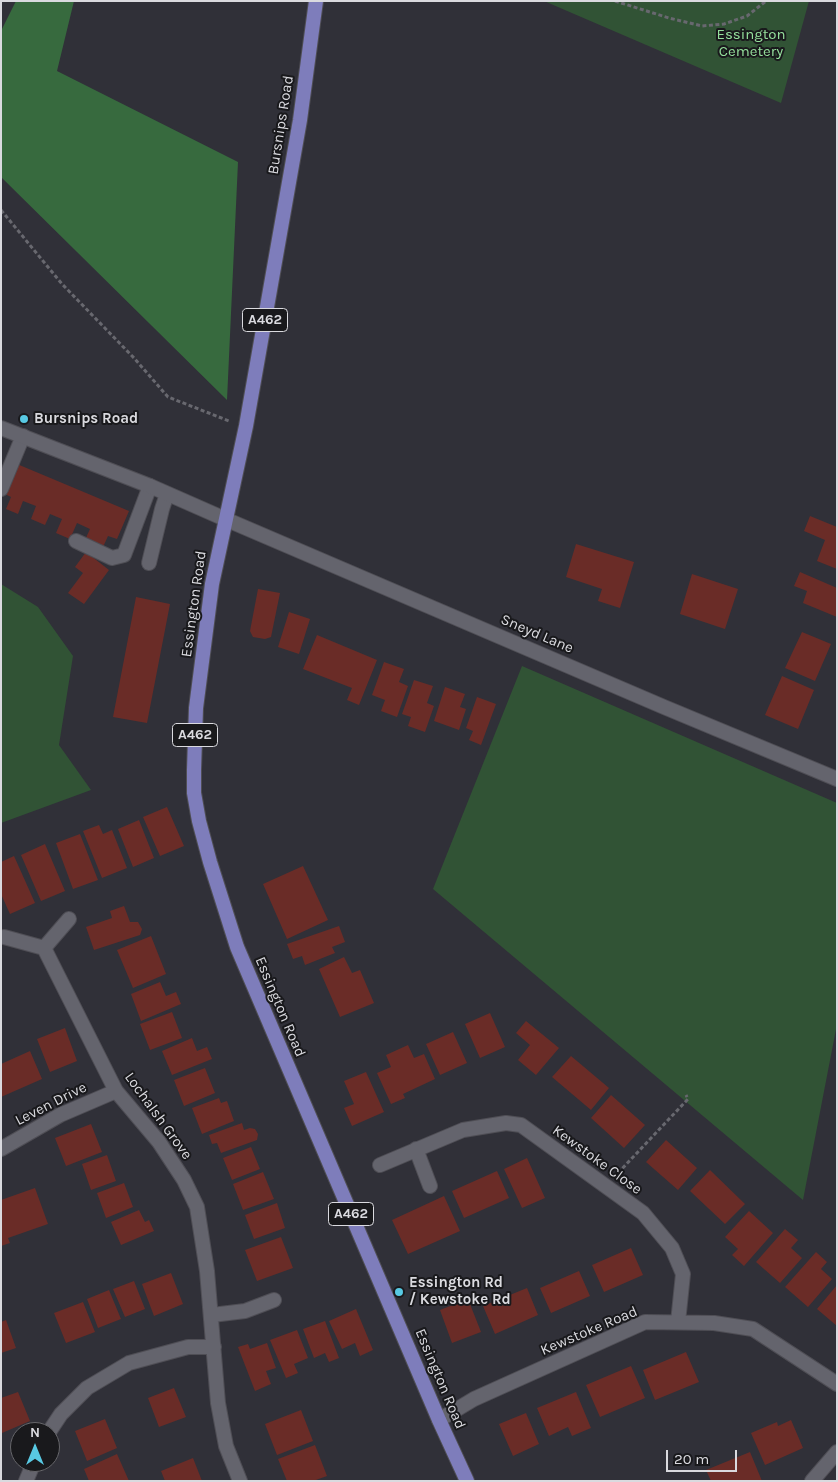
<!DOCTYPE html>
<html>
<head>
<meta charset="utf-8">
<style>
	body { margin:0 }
	#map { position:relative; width:838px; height:1482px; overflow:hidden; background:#303038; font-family:Karla,sans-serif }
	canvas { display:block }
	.frame { position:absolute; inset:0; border:2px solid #dadadf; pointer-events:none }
	.north { position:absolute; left:10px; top:1422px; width:50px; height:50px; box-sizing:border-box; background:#19191c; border:1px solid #66666a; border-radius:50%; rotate:0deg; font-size:14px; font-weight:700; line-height:20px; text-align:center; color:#dadadf }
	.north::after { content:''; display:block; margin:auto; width:18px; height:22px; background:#58c9e3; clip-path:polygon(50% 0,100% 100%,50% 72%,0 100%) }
	.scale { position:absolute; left:666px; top:1450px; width:71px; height:22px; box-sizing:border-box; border:2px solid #dadadf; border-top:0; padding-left:6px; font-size:15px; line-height:18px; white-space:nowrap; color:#dadadf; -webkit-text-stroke:4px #19191c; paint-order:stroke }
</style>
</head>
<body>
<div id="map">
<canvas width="838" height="1482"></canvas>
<div class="frame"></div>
<div class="north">N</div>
<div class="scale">20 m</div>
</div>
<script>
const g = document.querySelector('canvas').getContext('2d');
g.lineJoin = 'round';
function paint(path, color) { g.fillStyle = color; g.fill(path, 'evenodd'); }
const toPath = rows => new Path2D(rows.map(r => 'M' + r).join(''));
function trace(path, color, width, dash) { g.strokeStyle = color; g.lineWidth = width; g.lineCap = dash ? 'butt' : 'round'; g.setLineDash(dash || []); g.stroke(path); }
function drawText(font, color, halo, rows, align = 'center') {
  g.font = font + ' Karla,sans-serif'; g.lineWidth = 4; g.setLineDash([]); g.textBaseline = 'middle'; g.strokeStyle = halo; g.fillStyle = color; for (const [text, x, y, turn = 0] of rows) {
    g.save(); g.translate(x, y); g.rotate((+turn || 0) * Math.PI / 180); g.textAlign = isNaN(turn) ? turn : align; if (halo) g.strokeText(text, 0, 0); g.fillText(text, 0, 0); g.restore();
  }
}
paint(toPath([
	[544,1,809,1,781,103],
	[1,584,38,607,73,656,59,745,91,790,1,823],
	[522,666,837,803,837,1024,803,1200,433,889]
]), '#315335');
paint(toPath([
	[16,1,74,1,57,71,238,162,227,400,1,177,1,31]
]), '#376a3e');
paint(toPath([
	[17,464,129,511,117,539,108,536,103,547,85,540,90,529,77,523,70,539,56,533,62,519,50,514,45,525,31,519,36,506,23,501,18,514,6,509,11,497,5,494],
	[810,516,837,527,837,569,817,561,825,540,804,531],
	[576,544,634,562,620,608,598,601,602,589,566,577],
	[86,552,109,570,84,604,68,593,83,573,75,567],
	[800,572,837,588,837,617,803,603,807,591,794,586],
	[692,574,738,589,725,629,680,614],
	[258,589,280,593,271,637,265,639,253,637,250,631],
	[136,597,170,604,147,723,113,717],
	[289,612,310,619,299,654,278,647],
	[802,632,831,644,815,681,785,668],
	[317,635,377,660,359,705,347,700,352,688,303,669],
	[384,662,404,669,399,682,408,686,397,717,381,711,385,700,372,695],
	[782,676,814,690,798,729,765,715],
	[414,680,433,686,427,703,434,706,425,732,408,726,411,717,402,714],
	[445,687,465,694,460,707,466,709,459,730,434,721],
	[477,697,496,704,481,745,469,740,473,731,466,728],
	[167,807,184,846,160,856,143,817],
	[139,820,154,858,133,867,118,829],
	[99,825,103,834,112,830,127,868,102,878,83,831],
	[80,834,98,880,73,889,56,843],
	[45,844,65,891,41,901,21,855],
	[14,856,35,903,10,914,1,894,1,862],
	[303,866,328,920,287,939,263,884],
	[124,906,130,922,138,922,142,929,140,935,94,950,86,927,112,918,110,911],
	[339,926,345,942,332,947,335,953,305,965,302,956,293,959,287,944],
	[151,936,166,974,133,988,117,950],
	[344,957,352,973,360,970,374,1003,340,1017,319,969],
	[160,982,166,996,176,992,181,1004,141,1021,131,994],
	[172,1012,182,1038,150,1050,140,1024],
	[490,1013,505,1047,480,1058,465,1024],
	[526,1021,559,1048,536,1075,518,1060,530,1045,516,1033],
	[65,1028,77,1061,50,1072,37,1039],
	[453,1032,467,1063,440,1075,426,1044],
	[192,1038,197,1051,207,1047,212,1059,172,1075,162,1051],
	[408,1045,414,1058,424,1054,435,1079,403,1094,405,1098,391,1104,377,1073,391,1067,386,1055],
	[30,1051,42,1079,1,1097,1,1064],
	[571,1056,609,1088,591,1110,552,1077],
	[205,1068,215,1093,184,1106,174,1080],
	[366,1072,384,1112,352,1126,344,1108,354,1104,344,1081],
	[611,1095,645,1125,624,1148,591,1118],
	[219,1098,221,1103,227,1101,234,1121,202,1134,192,1108],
	[242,1123,244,1130,250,1128,255,1129,258,1134,257,1140,221,1153,217,1143,212,1144,209,1135],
	[91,1124,102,1152,66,1166,55,1138],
	[666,1140,697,1168,678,1190,646,1162],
	[251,1147,260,1169,232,1180,223,1158],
	[107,1155,116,1181,91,1190,82,1164],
	[527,1158,545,1198,522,1208,504,1169],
	[710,1170,745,1204,725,1224,690,1191],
	[497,1171,509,1198,464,1218,452,1191],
	[263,1172,274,1199,243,1210,233,1184],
	[124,1183,133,1207,106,1218,97,1193],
	[35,1188,48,1224,8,1238,10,1243,1,1246,1,1200],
	[444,1196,460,1231,408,1254,392,1220],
	[277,1203,285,1228,254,1239,245,1215],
	[139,1210,145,1222,149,1220,154,1231,121,1245,111,1222],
	[749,1211,773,1233,744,1266,732,1255,738,1249,725,1237],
	[785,1229,798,1240,791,1248,802,1258,780,1283,756,1262],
	[281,1237,293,1268,257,1281,245,1250],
	[631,1248,643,1275,604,1292,592,1265],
	[816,1252,827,1262,821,1269,832,1279,808,1307,785,1287],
	[579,1271,590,1296,551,1313,540,1288],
	[171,1273,183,1304,154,1316,142,1284],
	[134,1281,145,1309,125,1317,113,1289],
	[837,1285,837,1326,817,1309],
	[527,1288,538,1315,495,1334,483,1306],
	[109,1290,121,1319,98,1328,87,1299],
	[468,1299,481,1332,452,1343,440,1310],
	[83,1302,95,1332,66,1343,54,1313],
	[356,1309,373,1350,360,1356,355,1343,342,1349,329,1321],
	[6,1320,16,1348,1,1353,1,1322],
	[325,1321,339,1358,329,1362,325,1353,314,1358,303,1329],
	[297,1330,308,1358,294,1364,298,1373,286,1378,270,1340],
	[267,1343,276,1368,266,1371,271,1384,255,1391,238,1347,248,1344,250,1349],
	[686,1352,699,1382,655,1400,643,1370],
	[631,1366,645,1398,600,1417,586,1385],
	[174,1388,186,1417,159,1427,148,1398],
	[18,1392,30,1421,2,1433,1,1398],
	[576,1392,591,1428,572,1436,568,1427,549,1436,537,1408],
	[301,1410,313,1441,277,1455,265,1424],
	[526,1413,539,1444,513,1456,499,1424],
	[105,1419,117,1448,87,1461,75,1431],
	[791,1420,803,1448,765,1465,751,1433,777,1422,778,1426],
	[315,1445,327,1476,313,1481,287,1481,278,1459],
	[750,1452,762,1481,711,1481,706,1470],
	[117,1454,129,1481,89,1481,84,1469],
	[193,1458,202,1481,165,1481,161,1471]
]), '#6a2c27');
const service = toPath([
	[149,563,162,509,167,494]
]);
const minor = toPath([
	[1,489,23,436],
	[225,519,664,707,837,779],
	[76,541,112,558,124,555,150,486],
	[4,937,44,948,69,919],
	[44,948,116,1091,159,1142,184,1180,197,1207,207,1271,218,1403,226,1446,240,1481],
	[1,1149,60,1115,116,1091],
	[416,1149,430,1186],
	[380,1165,463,1130,506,1123,521,1125,643,1213,672,1248,683,1274,678,1322],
	[212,1315,245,1311,274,1300],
	[439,1420,474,1399,645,1322,714,1323,753,1329,837,1384],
	[49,1432,61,1414,87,1388,129,1363,188,1347,214,1347],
	[26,1481,34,1462],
	[812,1481,837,1452]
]);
const tertiary = toPath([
	[1,428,150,486,225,519]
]);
const primary = toPath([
	[316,1,300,120,246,426,212,584,196,708,194,770,194,793,199,821,210,862,237,947,439,1420,467,1481]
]);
trace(service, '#4f4e55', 16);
trace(minor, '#4f4e55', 16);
trace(tertiary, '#4f4e55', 16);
trace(primary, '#4f4e55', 16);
trace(toPath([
	[615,1,669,18,702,26,724,24,747,16,766,1],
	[1,210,62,284,134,358,168,397,229,421],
	[618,1173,688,1099,686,1095]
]), '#68686f', 3, [4, 2.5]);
trace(service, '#64646d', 14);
trace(minor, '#64646d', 14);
trace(tertiary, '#64646d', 14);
trace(primary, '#7e7dbb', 14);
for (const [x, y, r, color] of [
	[24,419,5,"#58c9e3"],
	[399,1292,5,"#58c9e3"]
]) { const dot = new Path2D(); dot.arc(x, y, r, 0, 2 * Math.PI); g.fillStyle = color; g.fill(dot); trace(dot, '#19191c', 2); }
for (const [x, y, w] of [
	[265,320,45],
	[195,735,45],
	[351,1214,45]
]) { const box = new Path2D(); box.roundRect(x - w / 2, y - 11.5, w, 23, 4); g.fillStyle = '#19191c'; g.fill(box); trace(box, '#dadadf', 1); }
drawText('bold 14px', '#dadadf', null, [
	["A462",265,320],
	["A462",195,735],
	["A462",351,1214]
]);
drawText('15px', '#95e09c', '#19191c', [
	["Essington",751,35],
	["Cemetery",751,52]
]);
drawText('15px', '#dadadf', '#19191c', [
	["Bursnips Road",281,125,-81],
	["Essington Road",194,604,-82],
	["Sneyd Lane",537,634,23],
	["Essington Road",280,1007,67],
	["Leven Drive",51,1104,-27],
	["Lochalsh Grove",158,1116,54],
	["Kewstoke Close",597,1160,36],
	["Kewstoke Road",589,1331,-23],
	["Essington Road",440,1379,67]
]);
drawText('bold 15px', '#dadadf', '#19191c', [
	["Bursnips Road",34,419],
	["Essington Rd",409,1283],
	["/ Kewstoke Rd",409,1300]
], 'left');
</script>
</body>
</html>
